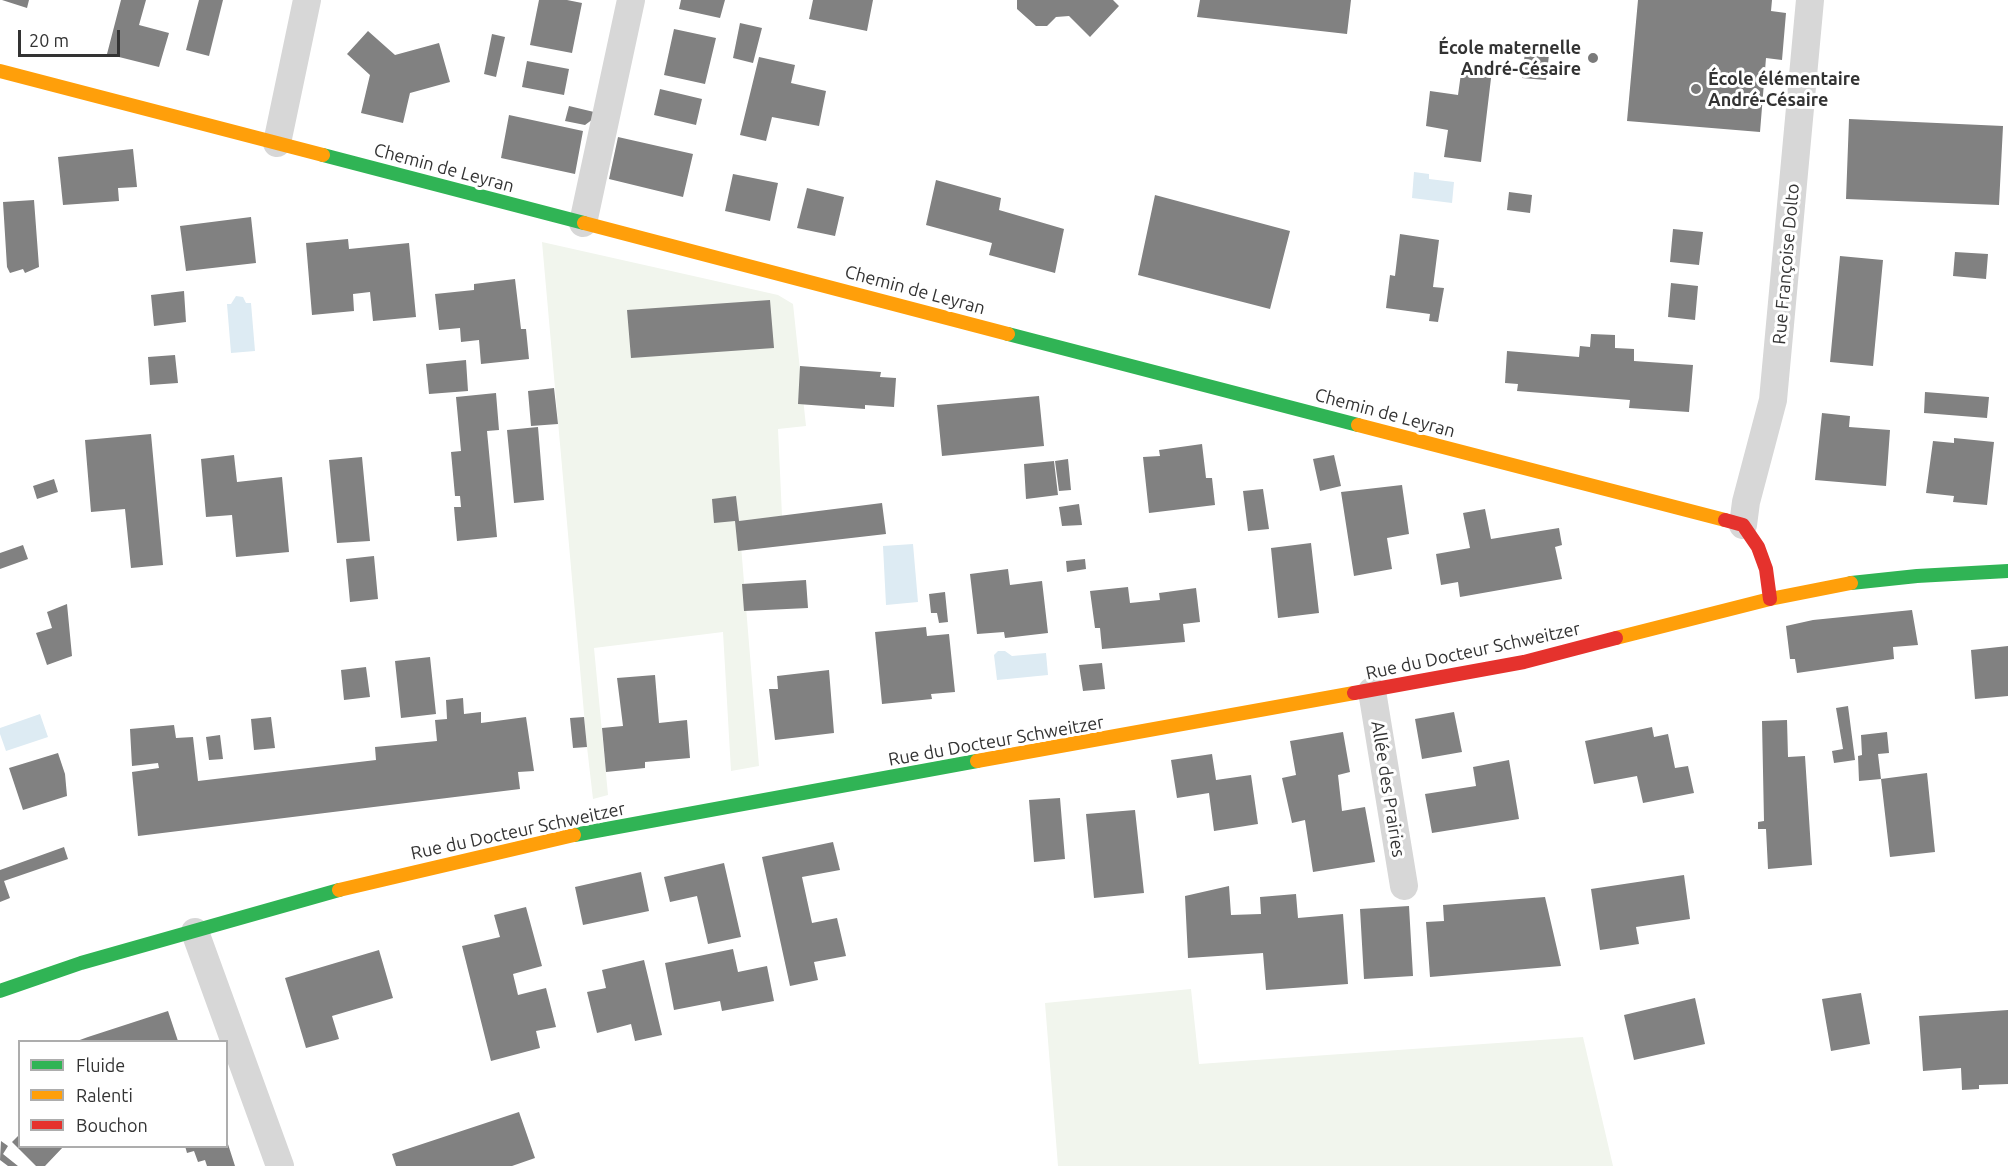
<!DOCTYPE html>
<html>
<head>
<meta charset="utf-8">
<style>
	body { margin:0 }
	#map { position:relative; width:2008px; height:1166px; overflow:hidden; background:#fff; font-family:Ubuntu,sans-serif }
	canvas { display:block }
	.legend { position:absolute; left:18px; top:1040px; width:210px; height:108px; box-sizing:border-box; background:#fff; border:2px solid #adadad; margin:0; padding:8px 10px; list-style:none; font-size:18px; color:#333 }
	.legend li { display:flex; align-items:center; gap:12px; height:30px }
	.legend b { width:30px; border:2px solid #adadad }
	.scale { position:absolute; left:18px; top:30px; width:102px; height:27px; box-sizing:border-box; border:3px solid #333; border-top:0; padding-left:8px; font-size:18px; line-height:21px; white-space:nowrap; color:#333; -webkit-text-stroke:4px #fff; paint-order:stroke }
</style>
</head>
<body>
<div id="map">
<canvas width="2008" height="1166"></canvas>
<ul class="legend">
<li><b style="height:8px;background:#30b455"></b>Fluide</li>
<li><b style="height:8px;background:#ff9f0a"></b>Ralenti</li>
<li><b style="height:8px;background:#e5322d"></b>Bouchon</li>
</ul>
<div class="scale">20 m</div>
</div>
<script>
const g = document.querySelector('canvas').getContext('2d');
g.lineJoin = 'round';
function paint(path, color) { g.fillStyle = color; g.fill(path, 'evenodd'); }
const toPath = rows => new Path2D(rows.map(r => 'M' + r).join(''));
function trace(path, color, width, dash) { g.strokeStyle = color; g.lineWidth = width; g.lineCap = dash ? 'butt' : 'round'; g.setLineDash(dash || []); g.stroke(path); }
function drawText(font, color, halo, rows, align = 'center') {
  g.font = font + ' Ubuntu,sans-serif'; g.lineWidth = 6; g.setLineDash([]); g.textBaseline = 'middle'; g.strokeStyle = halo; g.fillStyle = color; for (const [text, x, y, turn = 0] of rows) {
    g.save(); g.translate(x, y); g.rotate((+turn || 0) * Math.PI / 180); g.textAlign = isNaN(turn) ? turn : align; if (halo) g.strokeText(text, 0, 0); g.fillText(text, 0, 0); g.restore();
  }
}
paint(toPath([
	[542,242,778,295,793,304,806,426,778,429,782,516,739,521,759,766,731,771,723,632,594,648,608,795,593,799,587,747],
	[1191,989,1199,1064,1583,1037,1613,1166,1058,1166,1045,1003]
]), '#f1f5ed');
paint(toPath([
	[1414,172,1429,174,1429,179,1454,182,1452,203,1412,198],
	[236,296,243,297,246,303,251,303,255,351,231,353,227,304,231,304],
	[913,544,918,602,886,605,883,546],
	[998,651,1005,651,1012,656,1046,653,1048,675,997,680,994,655],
	[40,714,48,737,6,751,0,734,0,728]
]), '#ddebf3');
paint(toPath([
	[2,0,29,0,27,8],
	[121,0,146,0,139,25,169,33,159,67,107,54],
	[199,0,223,0,209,56,186,50],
	[539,0,567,0,582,3,572,53,530,45],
	[681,0,725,0,720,18,679,9],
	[813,0,873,0,867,31,809,19],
	[1017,0,1113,0,1119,6,1090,37,1069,16,1056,17,1047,26,1036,26,1017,9],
	[1200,0,1351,0,1347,34,1197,17],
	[1638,0,1772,0,1771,11,1786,13,1782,60,1766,58,1760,132,1627,121],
	[740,23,762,28,753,63,733,58],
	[674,29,716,38,705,84,664,75],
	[368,31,395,55,439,43,450,82,410,93,403,123,361,113,370,75,347,54],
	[492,34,505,37,496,77,484,74],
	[1525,52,1549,55,1546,80,1522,78],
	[759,57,795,65,791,83,826,91,819,126,772,117,766,141,740,135],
	[527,61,569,69,564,95,522,87],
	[1462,66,1492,70,1481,162,1444,157,1448,130,1426,126,1430,91,1458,95],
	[660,89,702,99,696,125,654,115],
	[569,106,594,112,593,119,585,125,565,121],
	[509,115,583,131,575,174,501,158],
	[1849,119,2003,126,1999,205,1846,199],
	[618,137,693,154,683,197,609,179],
	[133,149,137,187,118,188,119,201,63,205,58,157],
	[733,174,778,183,770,221,725,211],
	[936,180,1001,198,999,210,1064,229,1055,273,989,255,992,243,926,225],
	[807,188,844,197,835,236,797,228],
	[1509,192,1532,195,1530,213,1507,210],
	[1155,195,1290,231,1270,309,1138,275],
	[34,200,39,267,25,273,23,269,10,273,7,267,3,202],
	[251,217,256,263,186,271,180,226],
	[1673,229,1703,232,1699,265,1670,262],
	[1400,234,1439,240,1433,287,1444,288,1438,322,1429,321,1430,314,1386,308,1390,275,1395,276],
	[348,239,349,249,409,243,416,317,373,321,370,292,353,294,354,311,312,315,306,243],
	[1955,252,1988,254,1986,279,1953,276],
	[1840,256,1883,260,1873,366,1830,362],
	[515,279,521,329,526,329,529,359,481,364,479,340,461,342,460,328,439,330,435,294,474,290,474,284],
	[1671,283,1698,286,1695,320,1668,317],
	[184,291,186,322,154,326,151,295],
	[770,300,774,348,631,358,627,310],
	[1591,334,1615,335,1615,348,1634,349,1634,361,1693,365,1689,412,1629,408,1630,400,1517,391,1518,384,1505,383,1507,351,1579,357,1580,346,1590,347],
	[175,355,178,383,150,385,148,357],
	[466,360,468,391,429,394,426,364],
	[800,366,881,372,880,377,896,378,894,407,865,405,865,409,798,404],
	[554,388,558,424,531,426,528,391],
	[1925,392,1989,397,1987,418,1924,413],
	[496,393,499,430,487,431,497,537,457,541,454,507,461,507,460,496,455,496,451,452,461,451,456,397],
	[1039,396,1044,446,942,456,937,405],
	[1822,413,1850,416,1849,427,1890,430,1886,486,1815,480],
	[538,427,544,500,514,503,507,430],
	[151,434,163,565,131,568,125,509,91,512,85,440],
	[1954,438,1994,442,1987,505,1953,502,1954,496,1926,493,1933,441,1954,443],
	[1202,444,1206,478,1212,478,1215,505,1149,513,1143,457,1160,456,1159,450],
	[234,455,237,482,282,477,289,552,236,557,232,515,206,517,201,459],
	[1334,455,1341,486,1320,491,1313,459],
	[362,457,370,541,337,543,329,460],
	[1068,459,1071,490,1059,491,1055,461],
	[1054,461,1058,495,1026,499,1024,464],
	[54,479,58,492,37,499,33,486],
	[1402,485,1409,534,1387,538,1392,569,1354,576,1341,492],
	[1263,489,1269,529,1248,531,1243,491],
	[736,496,739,521,882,503,886,534,738,551,735,521,714,523,712,499],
	[1079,504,1082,525,1062,526,1059,507],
	[1485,509,1491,539,1559,528,1562,545,1555,547,1562,579,1460,597,1458,582,1441,585,1436,554,1470,548,1463,513],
	[1311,543,1319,613,1278,618,1271,548],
	[23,545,28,559,0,569,0,553],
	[374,556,378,599,350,602,346,559],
	[1085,559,1086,569,1067,572,1066,561],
	[1008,569,1010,585,1042,581,1048,633,1005,638,1004,632,977,634,970,574],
	[806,580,808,608,744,611,742,584],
	[1128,587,1130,603,1160,600,1159,593,1196,588,1200,622,1183,624,1185,642,1102,649,1100,628,1095,628,1090,591],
	[945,592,948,622,939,623,937,613,931,613,929,594],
	[67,604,72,656,47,665,36,633,52,628,47,612],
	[1912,610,1918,645,1893,647,1894,659,1797,673,1795,659,1790,659,1786,626,1813,620],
	[926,627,927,636,949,634,955,692,931,694,932,699,882,704,875,632],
	[2008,646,2008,696,1975,699,1971,650],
	[430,657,436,714,401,718,395,661],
	[1102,663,1105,689,1083,691,1079,665],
	[366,667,370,697,344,700,341,670],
	[829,670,834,733,775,740,769,689,778,689,777,676],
	[655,675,659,723,687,720,690,758,645,762,645,768,606,772,602,728,623,726,617,678],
	[463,698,464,714,481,712,481,723,526,717,534,771,518,772,520,789,138,836,132,772,159,768,158,763,132,766,130,729,174,725,176,738,193,737,198,781,376,760,375,747,437,741,435,720,447,719,446,700],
	[1848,706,1855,760,1834,763,1832,751,1843,749,1836,708],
	[1454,712,1462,752,1422,759,1415,719],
	[271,717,275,748,254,750,251,719],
	[584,717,587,747,573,748,570,718],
	[1787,720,1788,757,1805,756,1812,865,1768,869,1766,829,1758,829,1758,822,1764,821,1762,721],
	[1652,727,1654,737,1668,734,1675,768,1688,766,1694,793,1643,803,1637,776,1594,784,1585,741],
	[1343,732,1350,772,1338,775,1342,811,1365,807,1375,862,1313,872,1305,820,1292,823,1282,778,1296,775,1290,741],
	[1887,732,1889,753,1878,754,1881,779,1927,773,1935,852,1890,857,1881,779,1859,781,1858,756,1862,755,1861,735],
	[220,735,223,759,209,760,206,737],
	[58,753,65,774,67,796,23,810,9,768],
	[1212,754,1216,780,1251,775,1258,824,1214,831,1209,793,1177,798,1171,760],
	[1509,760,1519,819,1432,833,1425,794,1476,786,1473,767],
	[1060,798,1065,859,1034,862,1029,800],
	[1135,810,1144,893,1094,898,1086,814],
	[833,842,840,870,802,877,812,923,837,918,846,956,814,962,818,980,790,986,762,857],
	[64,847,68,859,4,881,10,898,0,902,0,870],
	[724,863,741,937,708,944,697,896,670,902,664,877],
	[641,872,649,911,583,925,575,887],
	[1684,875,1690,919,1636,927,1639,944,1600,950,1591,889],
	[1229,886,1231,915,1261,914,1260,897,1296,894,1298,918,1343,914,1348,984,1266,990,1263,953,1188,958,1185,896],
	[1545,897,1561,966,1430,977,1426,922,1444,921,1443,905],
	[1409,906,1413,976,1364,979,1360,909],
	[526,907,542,966,513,974,518,995,546,988,556,1027,536,1031,540,1048,491,1061,462,946,500,937,494,915],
	[733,949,738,972,767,966,774,1001,722,1011,720,1001,674,1010,665,963],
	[379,950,393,998,332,1016,339,1039,306,1048,285,978],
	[644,960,662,1035,635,1041,631,1024,597,1033,587,992,606,988,602,970],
	[1861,993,1870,1044,1831,1051,1822,999],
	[1695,998,1705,1044,1634,1060,1624,1015],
	[2008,1010,2008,1084,1979,1085,1979,1089,1962,1090,1961,1068,1923,1071,1919,1016],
	[168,1011,178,1041,77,1041,88,1037],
	[519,1112,535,1158,512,1166,396,1166,392,1154],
	[20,1134,20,1146,64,1146,45,1166,36,1166,12,1142],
	[1,1141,8,1146,3,1154,18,1166,8,1166,0,1160],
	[227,1141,235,1166,207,1166,205,1160,198,1162,194,1151,187,1153,185,1146,226,1146]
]), '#818181');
trace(toPath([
	[277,143,307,0],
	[583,223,631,0],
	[1743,525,1746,502,1773,400,1810,0],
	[1372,691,1404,886],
	[195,932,280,1166]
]), '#d7d7d7', 28);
trace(toPath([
	[323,155,584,223],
	[1008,334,1358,425],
	[1851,583,1917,576,2008,571],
	[574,835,977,761],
	[0,991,81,963,339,890]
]), '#30b455', 14);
trace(toPath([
	[0,71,323,155],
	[584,223,1008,334],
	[1358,425,1725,520],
	[1616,638,1770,599,1851,583],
	[977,761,1354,693],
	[339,890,574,835]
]), '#ff9f0a', 14);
trace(toPath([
	[1725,520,1743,525,1758,547,1766,569,1770,599],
	[1354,693,1524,662,1616,638]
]), '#e5322d', 14);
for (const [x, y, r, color] of [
	[1593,58,6,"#7a7a7a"],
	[1696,89,6,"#7a7a7a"]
]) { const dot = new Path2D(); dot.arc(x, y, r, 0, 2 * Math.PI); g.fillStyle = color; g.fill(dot); trace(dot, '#fff', 2); }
drawText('bold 18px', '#333', '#fff', [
	["École maternelle",1581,48],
	["André-Césaire",1581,69],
	["École élémentaire",1708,79,"left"],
	["André-Césaire",1708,100,"left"]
], 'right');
drawText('18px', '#333', '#fff', [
	["Chemin de Leyran",444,168,15],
	["Rue Françoise Dolto",1786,264,-85],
	["Chemin de Leyran",915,290,15],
	["Chemin de Leyran",1385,413,15],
	["Rue du Docteur Schweitzer",1473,651,-12],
	["Rue du Docteur Schweitzer",996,741,-10],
	["Allée des Prairies",1388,789,81],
	["Rue du Docteur Schweitzer",518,831,-12]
]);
</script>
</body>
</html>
